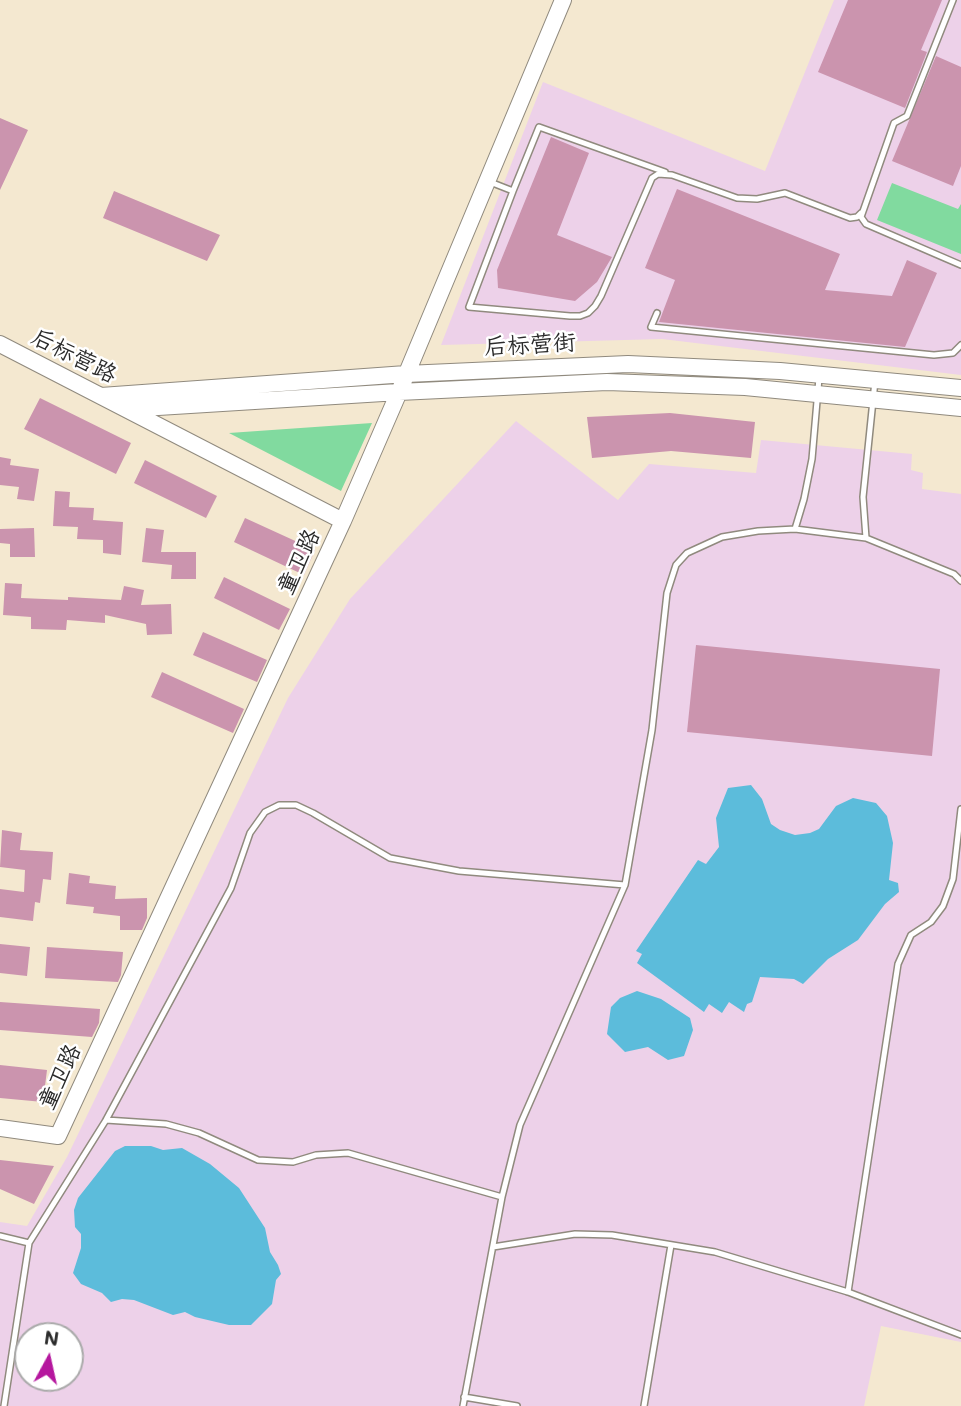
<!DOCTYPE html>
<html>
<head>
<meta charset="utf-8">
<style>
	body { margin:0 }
	#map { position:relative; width:961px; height:1406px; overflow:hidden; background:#f4e8d0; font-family:Mali,sans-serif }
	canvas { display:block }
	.north { position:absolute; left:14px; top:1322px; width:70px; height:70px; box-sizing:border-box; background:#fff; border:2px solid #aaa; border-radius:50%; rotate:8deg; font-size:19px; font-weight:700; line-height:28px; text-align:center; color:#2b2b2b }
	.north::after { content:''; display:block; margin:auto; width:24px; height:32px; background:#b5179e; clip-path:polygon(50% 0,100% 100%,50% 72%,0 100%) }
</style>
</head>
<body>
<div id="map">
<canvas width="961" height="1406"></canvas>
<div class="north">N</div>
</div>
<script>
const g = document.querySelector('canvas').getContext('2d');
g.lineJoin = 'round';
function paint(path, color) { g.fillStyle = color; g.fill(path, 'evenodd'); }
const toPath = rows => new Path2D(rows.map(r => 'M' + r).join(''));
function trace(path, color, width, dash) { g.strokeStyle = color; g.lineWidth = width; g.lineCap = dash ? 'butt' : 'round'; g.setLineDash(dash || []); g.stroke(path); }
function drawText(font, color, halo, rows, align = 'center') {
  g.font = font + ' Mali,"LXGW WenKai TC",sans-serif'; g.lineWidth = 5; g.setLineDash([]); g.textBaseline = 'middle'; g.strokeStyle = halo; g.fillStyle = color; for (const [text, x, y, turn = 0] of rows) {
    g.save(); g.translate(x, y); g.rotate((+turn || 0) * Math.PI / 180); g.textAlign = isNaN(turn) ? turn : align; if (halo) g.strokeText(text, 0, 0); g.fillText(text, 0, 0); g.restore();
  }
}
paint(toPath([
	[834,0,961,0,961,375,662,339,441,345,543,82,765,171],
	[516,421,618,500,649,464,756,473,761,440,912,454,911,470,923,473,922,489,961,494,961,1342,881,1326,864,1406,0,1406,0,1222,27,1226,67,1157,288,698,350,599],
	[28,1336,70,1336,70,1378,28,1378]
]), '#edd1e9');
paint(toPath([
	[892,183,958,209,961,204,961,254,877,220],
	[372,423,341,491,229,433]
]), '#81da9f');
paint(toPath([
	[751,785,762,799,771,824,780,830,795,835,810,833,819,829,836,806,853,798,876,803,887,816,893,843,889,880,898,883,899,892,885,904,858,940,828,959,803,984,794,979,760,977,752,1002,747,1004,744,1012,729,1002,722,1013,709,1004,704,1012,637,963,642,954,636,951,698,860,706,864,719,847,716,818,728,788],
	[637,991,661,999,690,1018,693,1030,684,1056,668,1060,648,1047,625,1052,607,1034,611,1007,620,998],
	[125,1146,151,1146,163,1150,182,1148,210,1164,239,1188,265,1228,270,1252,278,1265,281,1274,276,1280,272,1304,251,1325,229,1325,195,1317,185,1312,173,1315,134,1300,122,1299,111,1302,102,1293,81,1284,73,1273,81,1248,81,1234,75,1227,74,1210,78,1198,115,1151]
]), '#5cbcdb');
paint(toPath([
	[848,0,942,0,921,50,927,52,905,108,818,72],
	[936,56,961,67,961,166,953,186,892,161],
	[0,118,28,130,0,190],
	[551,137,589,153,557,235,612,257,597,282,575,301,498,288,497,270],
	[677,189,840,254,825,290,892,296,907,260,937,273,905,347,659,322,675,280,645,268],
	[114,191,220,235,207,261,103,218],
	[40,398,131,443,116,474,24,429],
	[670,413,755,422,751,458,671,451,592,458,587,417],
	[0,457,11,459,10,465,39,469,34,501,17,499,19,487,0,485],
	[145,460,217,496,206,518,134,483],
	[55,491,70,492,69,507,94,508,93,520,123,522,121,555,103,553,103,540,77,539,78,527,53,526],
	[245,518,315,550,304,575,234,542],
	[34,528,35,557,10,557,10,544,0,543,0,529],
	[146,528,164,530,161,552,196,552,196,579,171,579,172,565,142,562],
	[224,577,290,609,279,630,214,598],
	[5,583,22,584,21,598,68,600,68,597,121,600,124,586,144,590,141,605,171,604,172,634,147,635,146,624,105,615,105,623,67,620,66,630,31,629,31,617,3,615],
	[203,632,267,660,257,682,193,655],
	[696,645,940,669,932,756,687,732],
	[162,672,244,709,233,733,151,697],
	[2,830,22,833,20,850,53,852,51,880,43,879,40,903,35,902,33,921,0,917,0,889,24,892,25,870,0,867],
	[69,873,90,876,89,883,116,886,115,899,147,898,147,918,142,930,120,930,120,916,93,913,94,907,66,904],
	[0,944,30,947,27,976,0,973],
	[47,947,123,952,121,975,118,982,45,978],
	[0,1002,100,1009,99,1023,92,1037,0,1030],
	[0,1065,47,1070,43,1102,0,1098],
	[0,1160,54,1166,34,1204,0,1189]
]), '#cb94ae');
const lane = toPath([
	[953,0,907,116,894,123,861,217,866,224,961,265],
	[490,182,513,191,539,127,665,172],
	[513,191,469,307,570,316,580,316,588,313,595,306,601,296,652,178,658,174,672,175,737,198,757,199,785,193,850,218,857,217,861,213],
	[657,313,651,327,934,355,953,353,961,345],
	[875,381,863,497,866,538,954,574,961,581],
	[795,529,866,538],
	[106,1120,166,1124,199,1133,258,1160,293,1162,316,1155,348,1153,502,1197],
	[0,1236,29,1243],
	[493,1247,575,1234,612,1235,715,1252,848,1292,961,1335],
	[848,1292,898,964,911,935,931,922,943,906,953,879,961,809],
	[464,1397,517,1406],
	[4,1406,29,1243,106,1120,231,888,250,833,265,812,279,805,296,805,313,813,390,858,459,871,625,885],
	[463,1406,502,1197,520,1125,625,885,652,730,667,593,676,565,687,553,722,537,758,531,795,529,804,499,812,459,819,378],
	[644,1406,671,1245]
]);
const secondary = toPath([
	[0,344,343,521],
	[101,396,406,374,628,364,780,371,961,388],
	[126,409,399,392,607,382,745,387,961,408],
	[0,1128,58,1136,343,521,399,392,563,0]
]);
trace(lane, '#908a7e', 8);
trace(secondary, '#908a7e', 18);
trace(lane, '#fff', 5);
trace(secondary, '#fff', 16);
drawText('23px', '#2b2b2b', '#fff', [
	["后标营街",530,345,-3],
	["后标营路",74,356,27],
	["童卫路",299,562,-65],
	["童卫路",60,1077,-65]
]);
</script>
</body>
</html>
